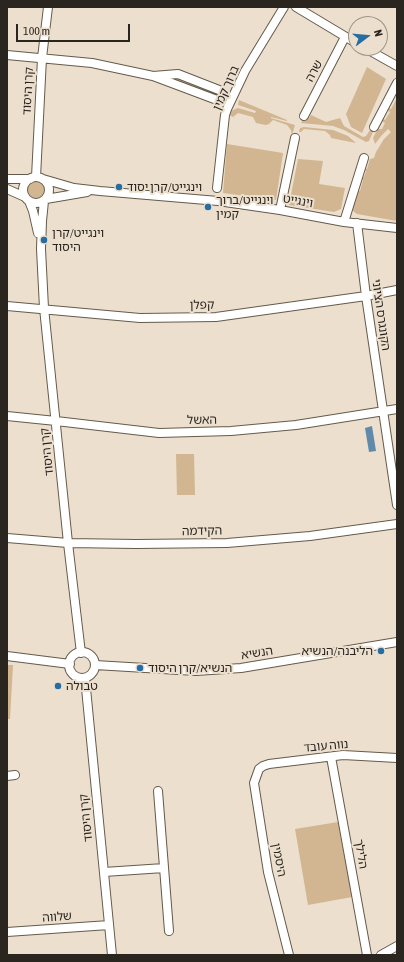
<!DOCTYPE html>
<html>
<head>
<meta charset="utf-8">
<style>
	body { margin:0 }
	#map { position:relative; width:404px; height:962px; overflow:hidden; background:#ecdfce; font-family:"Asap Condensed",sans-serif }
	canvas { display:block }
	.frame { position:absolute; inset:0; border:8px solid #2a251f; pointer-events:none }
	.north { position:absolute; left:348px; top:16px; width:40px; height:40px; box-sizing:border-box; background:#ecdfce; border:1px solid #9e9588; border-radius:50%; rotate:74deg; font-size:11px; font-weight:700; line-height:16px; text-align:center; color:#2a251f }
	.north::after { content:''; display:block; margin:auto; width:14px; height:18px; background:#266da1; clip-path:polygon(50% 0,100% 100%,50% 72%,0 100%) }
	.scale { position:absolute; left:16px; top:24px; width:114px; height:18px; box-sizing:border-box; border:2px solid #2a251f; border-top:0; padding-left:5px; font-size:12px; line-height:14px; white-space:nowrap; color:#2a251f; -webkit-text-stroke:3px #ecdfce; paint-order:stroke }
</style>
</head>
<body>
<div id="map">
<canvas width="404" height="962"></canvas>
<div class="frame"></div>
<div class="north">N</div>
<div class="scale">100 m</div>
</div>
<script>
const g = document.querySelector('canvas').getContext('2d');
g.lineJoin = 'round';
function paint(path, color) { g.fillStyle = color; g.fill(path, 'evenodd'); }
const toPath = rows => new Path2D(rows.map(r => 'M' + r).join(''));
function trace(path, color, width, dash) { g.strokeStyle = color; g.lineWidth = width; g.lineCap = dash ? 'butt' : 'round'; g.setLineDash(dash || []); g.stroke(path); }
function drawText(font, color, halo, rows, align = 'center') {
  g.font = font + ' "Asap Condensed","Noto Sans Hebrew",sans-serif'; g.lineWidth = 4; g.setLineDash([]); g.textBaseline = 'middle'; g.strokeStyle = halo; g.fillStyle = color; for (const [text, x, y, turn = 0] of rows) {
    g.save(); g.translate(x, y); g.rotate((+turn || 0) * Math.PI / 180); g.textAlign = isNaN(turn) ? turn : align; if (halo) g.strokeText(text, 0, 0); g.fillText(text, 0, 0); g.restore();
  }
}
paint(toPath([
	[367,67,386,79,362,133,351,127,346,114],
	[177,77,219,93,219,97,176,81],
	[397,98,397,221,357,214,352,210,357,190,360,191,363,180,360,179,361,177,364,177,366,171,363,169,363,168,367,169,370,159,374,158,376,152,384,139,391,132,388,129,382,135,375,144,373,138,377,130,378,129,382,129,385,123,380,120,381,118,385,120,390,112,386,109,387,107,391,109],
	[239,100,287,120,287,121,271,117,271,118,295,125,292,135,291,130,287,125,273,120,269,124,266,125,256,123,253,117,238,113,233,117,229,115,231,111,238,108,255,113,256,111,238,105],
	[311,115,326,122,340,118,344,126,363,137,366,136,370,130,371,129,373,132,369,141,366,142,344,130,333,126,301,123,305,118,309,118],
	[304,127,333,130,348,136,356,143,331,138,330,135,325,131,304,129,301,132,299,132,300,128],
	[227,144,283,153,276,200,223,193],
	[298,159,323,161,319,184,345,188,341,209,334,212,289,205],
	'27 190a9 9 0 1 1 18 0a9 9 0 1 1-18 0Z',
	[176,454,194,454,195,495,177,495],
	[7,665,13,665,10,719,7,719],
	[338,822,352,897,308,905,295,829]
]), '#d1b691');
paint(toPath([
	[372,426,376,451,369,452,365,428]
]), '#6189aa');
const minor = toPath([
	[296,7,356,43],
	[365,48,397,66],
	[7,55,92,63,153,76,217,100,220,100,223,97,222,92,219,90,178,74,153,76],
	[304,116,345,37],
	[374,127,397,83],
	'23 190a13 13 0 1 1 26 0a13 13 0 1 1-26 0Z',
	[36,177,42,58,48,7],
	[7,179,30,179],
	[43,179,74,188,100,191,218,201,280,210,344,222,397,228],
	[217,188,225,115,227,109,245,71,284,7],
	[7,189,25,197],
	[46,199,87,192],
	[29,201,33,211,38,233],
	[44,201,42,221,41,249,44,308,68,543,81,653],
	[280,210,295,138],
	[344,222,364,158],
	[357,223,366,296,397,505],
	[7,306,140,318,216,317,366,296,397,290],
	[7,416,56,421,159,433,231,431,296,425,397,409],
	[7,538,68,543,136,544,227,543,310,536,397,524],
	'69 665a13 13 0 1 1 26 0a13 13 0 1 1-26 0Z',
	[7,656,70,664],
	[95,665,196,671,241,668,397,642],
	[85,678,112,955],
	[331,757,367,955],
	[7,776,15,775],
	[158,791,169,931],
	[104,872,164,868],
	[7,932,109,925],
	[289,955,268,872,254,783,259,769,263,766,269,764,343,755,397,758],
	[381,955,397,946]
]);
trace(minor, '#655a4b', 10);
trace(minor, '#fff', 8);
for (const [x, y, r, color] of [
	[119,187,4,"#266da1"],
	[208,207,4,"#266da1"],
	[44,240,4,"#266da1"],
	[381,651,4,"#266da1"],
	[140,668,4,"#266da1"],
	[58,686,4,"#266da1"]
]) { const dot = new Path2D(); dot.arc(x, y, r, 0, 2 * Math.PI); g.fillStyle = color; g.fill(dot); trace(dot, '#ecdfce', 1.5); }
drawText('12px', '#2a251f', '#ecdfce', [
	["שרה",314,71,-62],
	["ברוך קמין",226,88,-66],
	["קרן היסוד",28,91,-87],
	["וינגייט",298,201,10],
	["קפלן",202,305,-1],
	["הקונגרס הציוני",381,315,82],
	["האשל",202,420,-1],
	["קרן היסוד",47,452,-96],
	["הקידמה",202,531,-1],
	["הנשיא",257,653,-9],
	["נווה עובד",326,746,-5],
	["קרן היסוד",86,818,-96],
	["הלילך",361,854,80],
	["היסמין",279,860,79],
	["שלווה",57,917,-4]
]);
drawText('12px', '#2a251f', '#ecdfce', [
	["וינגייט/קרן יסוד",127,187],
	["וינגייט/ברוך",216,200],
	["קמין",216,214],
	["וינגייט/קרן",52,233],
	["היסוד",52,247],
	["הליבנה/הנשיא",373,651,"right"],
	["הנשיא/קרן היסוד",148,668],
	["טבולה",66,686]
], 'left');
</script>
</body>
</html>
